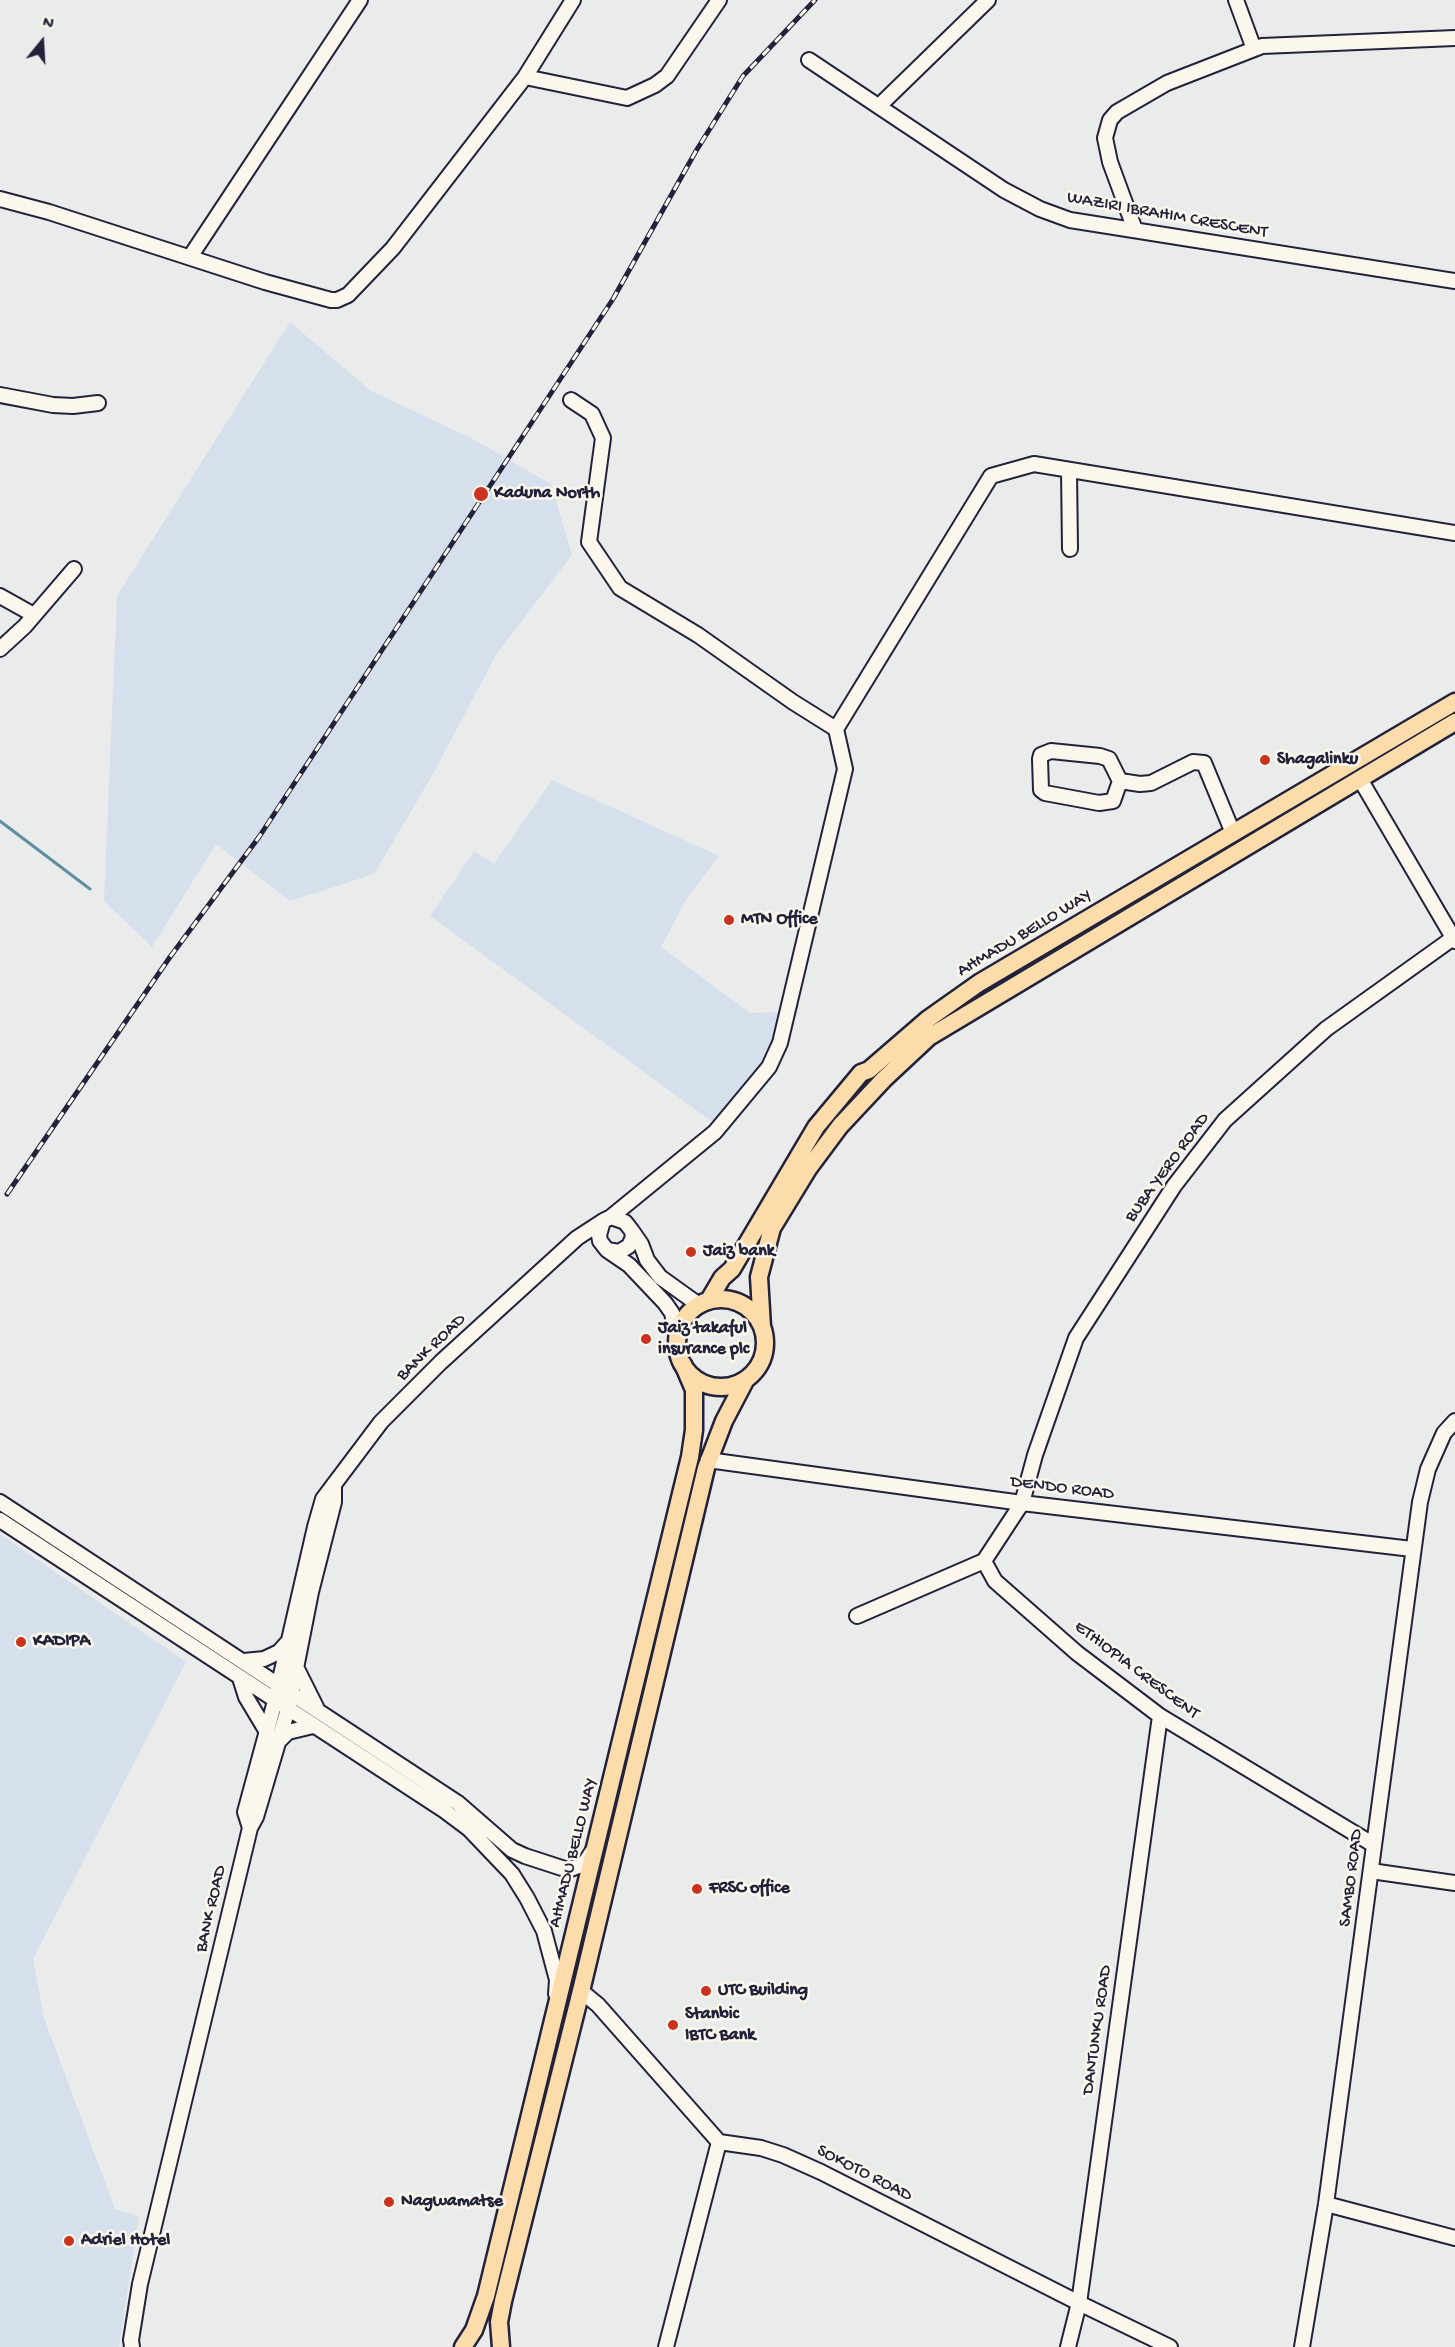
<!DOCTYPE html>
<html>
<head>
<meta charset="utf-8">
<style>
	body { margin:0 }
	#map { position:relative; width:1455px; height:2347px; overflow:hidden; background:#eaecec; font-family:"Gochi Hand",sans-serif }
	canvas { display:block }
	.north { position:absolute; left:12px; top:12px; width:60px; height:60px; -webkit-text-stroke:4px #fbf7ec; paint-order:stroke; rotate:18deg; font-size:16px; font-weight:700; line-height:24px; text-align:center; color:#22223b }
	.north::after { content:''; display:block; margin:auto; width:21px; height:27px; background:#22223b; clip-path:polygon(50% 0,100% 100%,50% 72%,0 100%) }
</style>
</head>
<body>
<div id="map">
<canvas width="1455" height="2347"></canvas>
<div class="north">N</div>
</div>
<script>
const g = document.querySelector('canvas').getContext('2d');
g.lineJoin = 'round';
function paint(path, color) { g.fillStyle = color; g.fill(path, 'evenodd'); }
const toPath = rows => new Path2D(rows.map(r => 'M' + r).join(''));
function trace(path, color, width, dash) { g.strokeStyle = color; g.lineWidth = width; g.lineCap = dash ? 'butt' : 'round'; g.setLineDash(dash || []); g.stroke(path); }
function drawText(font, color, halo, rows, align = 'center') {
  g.font = font + ' "Gochi Hand",sans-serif'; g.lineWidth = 5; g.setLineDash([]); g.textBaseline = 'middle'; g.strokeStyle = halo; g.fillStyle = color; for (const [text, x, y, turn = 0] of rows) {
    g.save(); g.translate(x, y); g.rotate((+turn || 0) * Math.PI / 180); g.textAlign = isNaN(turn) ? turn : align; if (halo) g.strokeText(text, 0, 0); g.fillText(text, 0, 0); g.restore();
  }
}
paint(toPath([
	[290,322,371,391,473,439,551,484,572,555,496,655,433,774,374,874,290,901,216,844,152,947,104,901,117,596],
	[552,780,719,856,687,898,661,947,750,1013,784,1012,772,1064,722,1129,430,916,474,851,494,864],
	[0,1534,186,1662,33,1959,44,2018,115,2209,139,2216,119,2347,0,2347]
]), '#d6dfec');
trace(toPath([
	[0,821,90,889]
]), '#60909f', 3);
const minor = toPath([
	[1236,0,1254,49],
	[809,60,1004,190,1040,209,1070,220,1455,281],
	[525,77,627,98,655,85,667,76,719,0],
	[879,106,988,0],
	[0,199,49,212,265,282,331,300,337,300,348,295,393,248,525,77,573,0],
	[1135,230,1110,162,1105,138,1110,120,1117,112,1167,83,1262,46,1455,38],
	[190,257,360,0],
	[0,395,53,405,73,406,98,403],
	[571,400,592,414,603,438,589,542,620,588,698,635,793,702,836,729,845,769,780,1043,769,1067,715,1132,611,1217],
	[1069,471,1070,549],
	[0,596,34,615],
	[0,649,25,626,74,569],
	[836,729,991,476,1034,464,1455,533],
	[1051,751,1100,756,1109,759,1120,781,1113,801,1099,803,1045,793,1041,790,1040,759,1041,755,1051,751],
	[1360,779,1455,941],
	[1120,781,1140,784,1151,783,1193,762,1204,763,1233,833],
	[611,1217,625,1222,632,1231,633,1237,629,1246,619,1252,607,1250,600,1241,599,1235,603,1221,611,1217],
	[632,1231,641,1244,647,1260,660,1277,699,1305],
	[607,1250,629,1265,665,1303,672,1313,677,1336],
	[708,1460,1022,1503,1412,1549],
	[0,1502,458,1803,512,1850,525,1856,568,1870,584,1864,592,1852],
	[0,1520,445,1811,469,1829,512,1874,527,1898,544,1931,557,1980,556,1994],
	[857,1616,984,1561],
	[244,1661,264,1659,279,1652,287,1643],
	[296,1667,316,1707],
	[240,1678,246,1697,267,1732],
	[279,1741,288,1732,313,1726],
	[250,1828,256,1817,288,1709,311,1592,334,1502,334,1484],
	[1374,1845,1160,1716,1077,1653,995,1581,984,1561,1022,1503,1035,1455,1076,1338,1174,1186,1225,1120,1326,1029,1453,938],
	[1371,1871,1455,1883],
	[581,1991,598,2005,719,2142,761,2148,783,2155,821,2172,1079,2303,1170,2347],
	[1326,2204,1455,2238],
	[132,2347,131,2340,140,2284,250,1828,245,1812,275,1701,315,1527,323,1499,381,1422,441,1362,577,1238,603,1221],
	[666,2347,719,2142],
	[1068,2347,1079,2303,1160,1716],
	[1302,2347,1326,2204,1420,1502,1428,1469,1444,1433,1455,1421]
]);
const major = toPath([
	'677 1343a44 44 0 1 1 88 0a44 44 0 1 1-88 0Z',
	[709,1300,722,1278,732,1269,816,1127,861,1073,869,1070,928,1019,979,983,1455,702],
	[762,1327,759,1277,772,1228,808,1169,840,1126,884,1079,929,1037,1455,722],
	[463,2347,474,2330,486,2296,690,1457,694,1430,694,1390,683,1364],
	[501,2347,499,2322,503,2301,581,1991,706,1468,724,1421,746,1379]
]);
trace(minor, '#22223b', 18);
trace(major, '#22223b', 21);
trace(minor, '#fbf7ec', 14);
trace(major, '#fddcac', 16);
const rail = toPath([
	[7,1194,170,957,259,837,613,299,696,151,743,76,815,0]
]);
trace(rail, '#22223b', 5);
trace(rail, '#fbf7ec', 3, [9]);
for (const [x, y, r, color] of [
	[481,494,8,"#c8321e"],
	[1265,760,6,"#c8321e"],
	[729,920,6,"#c8321e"],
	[691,1252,6,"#c8321e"],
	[646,1339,6,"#c8321e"],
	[21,1642,6,"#c8321e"],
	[697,1889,6,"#c8321e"],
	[706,1991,6,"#c8321e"],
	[673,2025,6,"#c8321e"],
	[389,2202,6,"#c8321e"],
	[69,2241,6,"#c8321e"]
]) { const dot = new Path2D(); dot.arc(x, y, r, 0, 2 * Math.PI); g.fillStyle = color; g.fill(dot); trace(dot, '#fbf7ec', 2); }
drawText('18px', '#22223b', '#fbf7ec', [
	["WAZIRI IBRAHIM CRESCENT",1167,216,10],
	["AHMADU BELLO WAY",1025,934,-31],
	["BUBA YERO ROAD",1168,1168,-54],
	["BANK ROAD",432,1348,-44],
	["DENDO ROAD",1062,1489,7],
	["ETHIOPIA CRESCENT",1136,1671,37],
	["AHMADU BELLO WAY",574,1853,-76],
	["SAMBO ROAD",1352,1878,-83],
	["BANK ROAD",212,1909,-77],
	["DANTUNKU ROAD",1098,2030,-82],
	["SOKOTO ROAD",864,2174,27]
]);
drawText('bold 18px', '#22223b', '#fbf7ec', [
	["Kaduna North",494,494],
	["Shagalinku",1277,760],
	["MTN Office",741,920],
	["Jaiz bank",703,1252],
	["Jaiz takaful",658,1329],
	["insurance plc",658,1350],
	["KADIPA",33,1642],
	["FRSC office",709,1889],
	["UTC Building",718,1991],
	["Stanbic",685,2015],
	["IBTC Bank",685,2036],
	["Nagwamatse",401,2202],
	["Adriel Hotel",81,2241]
], 'left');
</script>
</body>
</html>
